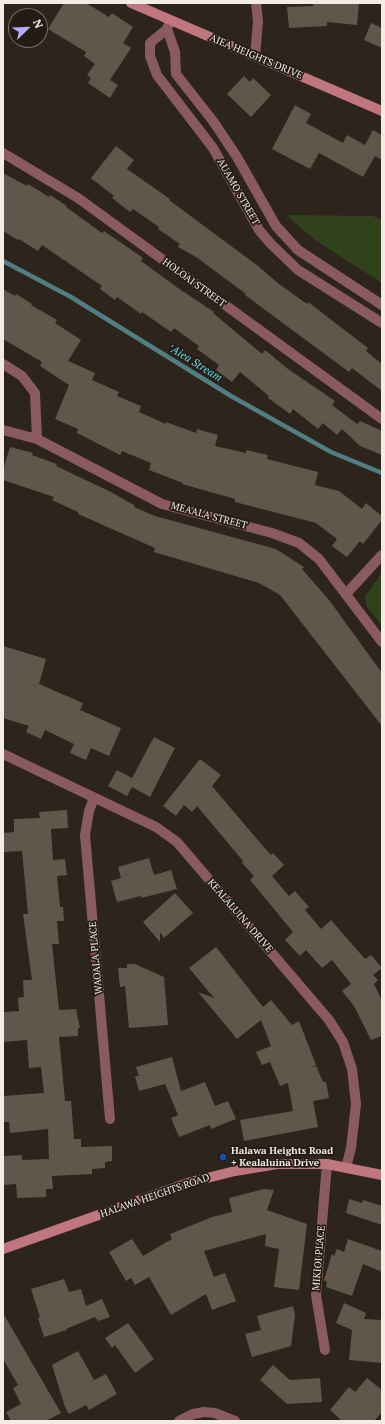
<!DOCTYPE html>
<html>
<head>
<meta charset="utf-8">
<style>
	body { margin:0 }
	#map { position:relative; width:385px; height:1424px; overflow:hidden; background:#2d241b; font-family:"PT Serif",serif }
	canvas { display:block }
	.frame { position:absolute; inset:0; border:4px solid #f2ebe6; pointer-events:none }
	.north { position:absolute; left:8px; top:8px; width:40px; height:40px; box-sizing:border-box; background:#241b12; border:1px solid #766e67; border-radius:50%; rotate:67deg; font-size:11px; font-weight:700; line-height:16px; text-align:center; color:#f2ebe6 }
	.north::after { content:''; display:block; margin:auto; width:14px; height:18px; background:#b4acf9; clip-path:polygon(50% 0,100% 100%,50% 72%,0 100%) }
</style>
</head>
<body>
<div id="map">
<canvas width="385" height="1424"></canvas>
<div class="frame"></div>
<div class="north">N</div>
</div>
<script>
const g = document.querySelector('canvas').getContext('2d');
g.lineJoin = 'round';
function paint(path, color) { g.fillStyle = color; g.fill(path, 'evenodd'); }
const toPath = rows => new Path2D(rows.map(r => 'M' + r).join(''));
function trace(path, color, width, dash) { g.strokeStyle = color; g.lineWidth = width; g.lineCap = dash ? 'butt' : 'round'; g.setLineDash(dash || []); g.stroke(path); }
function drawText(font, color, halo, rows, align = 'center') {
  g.font = font + ' "PT Serif",serif'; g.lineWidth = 3.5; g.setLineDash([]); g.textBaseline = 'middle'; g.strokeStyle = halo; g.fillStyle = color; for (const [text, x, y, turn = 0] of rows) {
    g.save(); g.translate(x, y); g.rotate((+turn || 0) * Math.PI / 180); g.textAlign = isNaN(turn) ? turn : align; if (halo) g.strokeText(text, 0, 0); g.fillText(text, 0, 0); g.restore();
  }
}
paint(toPath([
	[286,215,373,216,382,220,382,283,315,240],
	[382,572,382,626,367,607,365,597]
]), '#30421c');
trace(toPath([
	[3,261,71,297,231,396,331,452,382,473]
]), '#517e82', 4.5);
paint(toPath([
	[64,3,86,3,109,17,112,13,133,27,123,43,131,48,110,80,118,85,110,98,88,83,91,78,87,75,95,64,84,56,86,52,48,29],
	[313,3,359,3,357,25,327,22,327,26,289,28,287,7,313,6],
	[371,23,382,28,382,48,364,40],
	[244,76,250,82,253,78,271,95,251,117,227,94],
	[295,105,311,114,306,123,343,143,347,135,365,145,373,130,382,135,382,160,375,156,363,177,319,153,310,169,272,149],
	[116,146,134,160,127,169,170,199,169,200,258,266,279,284,307,304,308,302,368,348,366,351,382,364,382,391,352,368,349,372,245,295,246,294,196,257,178,247,180,244,158,229,159,227,133,209,130,212,112,198,114,196,91,178],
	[3,173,27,186,28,184,49,197,50,195,67,206,66,207,102,233,104,231,143,258,141,261,178,288,214,312,213,313,262,354,265,350,288,369,335,401,332,405,357,424,360,421,382,431,382,455,360,446,342,429,337,435,323,423,318,429,293,409,290,414,268,398,269,396,240,372,232,382,216,370,219,365,197,349,199,346,174,328,171,332,142,312,141,314,117,297,115,300,100,289,102,286,42,245,38,251,19,239,18,240,3,231],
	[3,289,15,296,16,294,32,304,31,305,57,320,55,323,81,340,68,361,95,373,92,380,119,392,117,396,141,406,139,412,166,424,166,422,196,433,197,429,218,435,215,446,246,453,246,450,268,455,267,459,318,472,315,485,339,491,362,509,366,503,382,516,382,520,363,544,360,541,347,557,332,546,337,539,316,523,235,502,235,499,182,484,183,483,149,470,151,463,122,451,120,455,77,433,78,429,55,419,69,385,40,366,42,362,3,339],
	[10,447,33,453,32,455,57,464,56,466,109,491,134,505,134,507,155,516,276,549,304,567,302,569,329,600,382,673,382,726,280,595,259,583,154,552,155,548,78,514,78,512,52,500,54,497,3,480,3,470],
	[3,646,46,659,39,684,83,703,80,710,121,728,109,756,91,748,86,760,70,753,74,744,45,730,41,739,26,732,29,726,3,718],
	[154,737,175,748,150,797,132,787,127,796,108,786,117,770,132,778],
	[200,759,221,775,212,786,262,845,271,855,273,853,284,865,272,876,289,896,295,891,309,907,305,910,321,929,331,920,365,959,371,955,382,968,373,975,378,980,374,984,382,1001,382,1036,371,1040,354,1006,342,991,351,984,332,960,322,968,306,950,300,956,285,940,293,932,250,880,254,876,242,863,243,861,197,806,192,812,184,805,176,816,163,806],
	[67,810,68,828,51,829,53,860,65,859,67,875,57,876,60,907,63,907,64,921,57,921,59,944,52,944,59,1010,76,1009,80,1028,78,1028,78,1036,59,1037,65,1101,71,1101,74,1139,81,1139,81,1147,112,1146,112,1161,105,1162,105,1168,92,1169,92,1174,52,1176,53,1189,46,1189,46,1197,17,1198,16,1184,3,1185,3,1156,22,1155,22,1160,49,1159,48,1129,10,1133,9,1122,3,1122,3,1096,44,1093,41,1067,29,1068,27,1040,3,1042,3,1012,19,1011,18,998,24,997,23,980,32,980,23,914,28,914,22,851,3,852,3,833,14,832,14,819,40,818,39,812],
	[149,858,154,875,171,870,177,889,141,898,141,896,117,902,111,881,121,878,118,867],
	[175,893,193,913,164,938,160,932,160,942,143,922],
	[216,947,263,1007,271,1000,292,1025,299,1021,316,1065,311,1067,316,1066,323,1082,326,1082,329,1098,313,1101,318,1127,244,1141,240,1120,293,1111,288,1083,280,1086,270,1062,262,1065,256,1052,271,1046,261,1020,237,1039,198,992,214,998,189,968],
	[127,964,135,964,164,977,168,1025,129,1028,125,986,120,987,118,968,127,968],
	[172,1057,181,1091,205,1082,215,1106,228,1101,236,1119,211,1129,210,1125,179,1137,171,1118,178,1115,165,1084,139,1091,135,1076,139,1076,136,1067],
	[264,1189,274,1190,267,1210,307,1224,299,1290,274,1287,279,1249,265,1246,266,1234,204,1251,214,1277,225,1273,236,1301,212,1310,206,1294,171,1315,149,1277,135,1285,131,1278,126,1281,109,1252,132,1239,143,1256,172,1239,170,1234,212,1217,232,1212,229,1198],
	[349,1199,362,1203,363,1200,382,1206,382,1225,346,1213],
	[348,1239,382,1251,382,1272,363,1264,352,1296,326,1287,327,1282,324,1280,332,1254,334,1256,337,1249,344,1252],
	[64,1279,69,1292,81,1289,86,1306,102,1299,110,1317,98,1321,95,1317,66,1329,67,1330,44,1337,38,1318,40,1317,31,1289],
	[344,1303,366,1313,364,1319,382,1320,382,1363,349,1360,352,1330,336,1323],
	[293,1306,295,1315,291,1346,252,1357,245,1334,261,1330,257,1316],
	[3,1313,61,1413,46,1421,11,1421,6,1412,21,1404,13,1388,18,1385,3,1359],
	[128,1323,154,1359,135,1373,115,1345,112,1348,105,1338],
	[78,1351,94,1380,106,1374,117,1394,89,1410,86,1405,69,1414,65,1407,52,1365],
	[273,1365,290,1380,320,1378,322,1402,287,1404,260,1380],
	[367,1378,382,1390,382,1412,374,1421,342,1421,330,1410,349,1387,355,1392]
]), '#61564c');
trace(toPath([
	[170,21,167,29,150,43,150,56,157,75,213,148,259,230,271,244,298,270,382,323],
	[167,29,175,52,176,74,213,121,237,157,276,226,298,250,382,305],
	[255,56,258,21,256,3],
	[3,153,78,198,382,419],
	[3,364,22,376,35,393,37,439],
	[3,430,37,439,162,504,272,533,299,543,319,559,382,642],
	[346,594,382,555],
	[3,754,156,827,177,842,329,1020,343,1042,352,1069,356,1104,351,1148,346,1168],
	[94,798,89,811,85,835,110,1119],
	[325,1350,316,1295,327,1164],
	[179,1421,193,1414,204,1412,215,1413,235,1421]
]), '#895a60', 10);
trace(toPath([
	[131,3,382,111],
	[3,1249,191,1182,235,1171,277,1164,327,1164,382,1175]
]), '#c07680', 10);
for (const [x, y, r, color] of [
	[223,1157,4,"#1a4fb4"]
]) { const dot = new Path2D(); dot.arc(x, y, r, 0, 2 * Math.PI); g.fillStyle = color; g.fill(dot); trace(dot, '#241b12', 1.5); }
drawText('10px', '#f2ebe6', '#241b12', [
	["AIEA HEIGHTS DRIVE",256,57,23],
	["AUAMO STREET",238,192,60],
	["HOLOAI STREET",194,283,36],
	["MEAALA STREET",209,516,15],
	["KEALALUINA DRIVE",240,916,49],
	["WAOALA PLACE",96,958,-95],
	["HALAWA HEIGHTS ROAD",155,1196,-19],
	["MIKIOI PLACE",319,1258,-85]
]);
drawText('bold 10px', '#f2ebe6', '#241b12', [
	["Halawa Heights Road",231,1151],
	["+ Kealaluina Drive",231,1163]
], 'left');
drawText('italic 11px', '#65dcec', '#241b12', [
	["ʻAiea Stream",195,363,32]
]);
</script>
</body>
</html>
